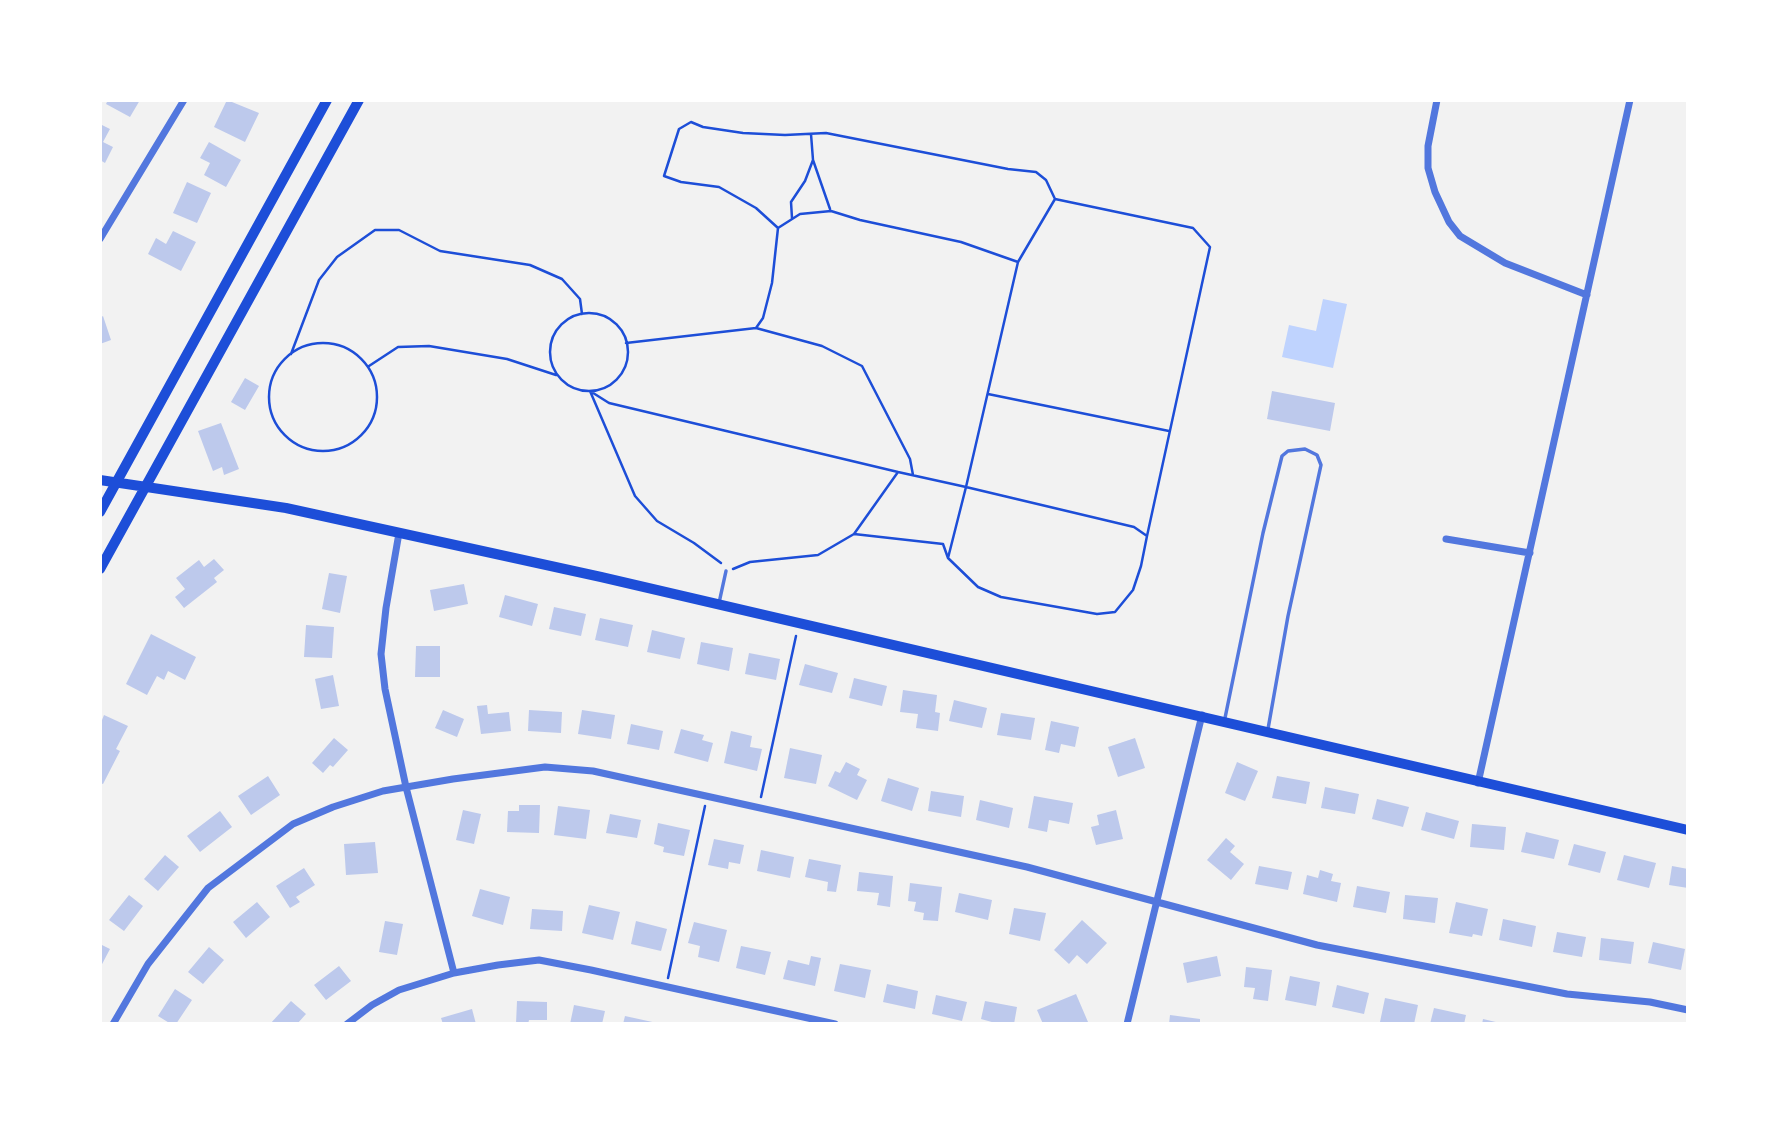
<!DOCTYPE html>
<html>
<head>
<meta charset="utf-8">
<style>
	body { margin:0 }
	#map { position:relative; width:1788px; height:1124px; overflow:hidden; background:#f2f2f2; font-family:"Work Sans",sans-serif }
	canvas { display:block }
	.frame { position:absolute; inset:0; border:102px solid #fff; pointer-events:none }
</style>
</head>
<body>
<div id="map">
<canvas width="1788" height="1124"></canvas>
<div class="frame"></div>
</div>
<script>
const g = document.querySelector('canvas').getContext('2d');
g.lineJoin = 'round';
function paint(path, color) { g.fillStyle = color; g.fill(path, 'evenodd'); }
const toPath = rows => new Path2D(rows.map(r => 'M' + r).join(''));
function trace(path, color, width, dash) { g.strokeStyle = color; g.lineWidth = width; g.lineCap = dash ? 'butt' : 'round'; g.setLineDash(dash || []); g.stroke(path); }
paint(toPath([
	[1323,299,1347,304,1333,368,1282,357,1289,325,1316,331]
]), '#bfd3fe');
paint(toPath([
	[108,100,140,100,130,117,106,104],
	[227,100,259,113,245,142,214,127],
	[100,124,110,129,103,142,113,147,105,163,100,160],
	[209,142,241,160,226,187,204,175,210,163,200,158],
	[187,182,211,193,197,223,173,213],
	[173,231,196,242,181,271,148,254,156,238,166,244],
	[103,316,111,340,100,344,100,318],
	[245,378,259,386,245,410,231,402],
	[1272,391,1335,403,1330,431,1267,419],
	[221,423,239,469,224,475,222,467,213,471,198,431],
	[214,559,224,570,214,578,217,582,184,608,175,597,185,589,176,578,199,560,204,567],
	[329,573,347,576,340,613,322,609],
	[464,584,468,604,434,611,430,590],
	[505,595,538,604,532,626,499,617],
	[554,607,586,614,581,636,549,629],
	[600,618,633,625,628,647,595,640],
	[306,625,334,627,332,658,304,657],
	[652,630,685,638,680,659,647,652],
	[151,634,196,657,185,680,168,671,164,680,157,676,147,695,126,684],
	[701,642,733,648,729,671,697,664],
	[416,646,440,646,440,677,415,677],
	[749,653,780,659,776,680,745,674],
	[805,664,838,673,832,693,799,685],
	[333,675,339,706,321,709,315,679],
	[854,678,887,686,882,706,849,698],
	[903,690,937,695,935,712,940,713,938,731,916,728,918,714,900,712],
	[954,700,987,708,982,728,949,721],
	[487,705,488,714,509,712,511,731,481,734,477,706],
	[443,710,464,719,457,737,435,728],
	[529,710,562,712,561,733,528,731],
	[582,710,615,715,611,739,578,734],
	[1001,713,1035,718,1031,740,997,735],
	[104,715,128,726,116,749,120,751,103,784,100,783,100,725],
	[1051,721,1079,727,1075,747,1061,744,1059,753,1045,750],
	[631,724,663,731,659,750,627,744],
	[681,729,704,735,702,740,713,743,708,762,674,753],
	[731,731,752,736,750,747,762,749,757,771,724,763],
	[334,738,348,750,333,767,330,765,323,773,312,763],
	[1135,738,1145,768,1118,777,1108,747],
	[790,748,822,755,816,784,784,778],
	[846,762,860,769,857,775,867,780,857,800,828,786,835,771,840,773],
	[1237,762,1258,771,1245,801,1225,793],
	[268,776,280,795,251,815,238,796],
	[1277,776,1310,782,1306,804,1272,798],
	[888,778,919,788,912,811,881,801],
	[1325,787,1359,794,1355,814,1321,808],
	[931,791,964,796,961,817,928,811],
	[1034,796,1073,803,1069,824,1049,820,1047,832,1028,828],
	[1377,799,1409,807,1403,827,1372,819],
	[980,800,1013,808,1009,828,976,820],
	[519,805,540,805,539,833,507,832,508,811,519,811],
	[558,806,590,810,586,839,554,835],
	[463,810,481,814,474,844,456,840],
	[1116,810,1123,839,1096,845,1091,827,1099,825,1097,815],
	[220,811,232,827,200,852,187,836],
	[1426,812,1459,821,1454,839,1421,830],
	[610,814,641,820,637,838,606,833],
	[658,823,690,830,684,856,663,852,664,847,654,844],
	[1472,824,1506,827,1504,850,1470,847],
	[1526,832,1559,840,1554,859,1521,852],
	[1226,838,1235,846,1230,852,1244,864,1231,880,1207,860],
	[714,839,744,845,740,864,729,862,728,869,708,865],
	[375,842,378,873,346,875,344,844],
	[1574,844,1606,852,1600,873,1568,865],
	[761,850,794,857,790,878,757,871],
	[165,855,179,867,158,891,144,879],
	[1624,855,1656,863,1649,888,1617,880],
	[809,859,841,865,836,892,827,891,828,882,805,877],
	[1259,866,1292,872,1288,890,1255,884],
	[1672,866,1688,869,1688,888,1669,885],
	[304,868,315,885,296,897,300,902,290,908,276,886],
	[1320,870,1333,874,1331,881,1341,883,1337,902,1303,894,1307,875,1318,878],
	[859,872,893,876,890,907,877,905,879,893,857,891],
	[910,883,942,887,938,921,923,920,924,913,914,911,916,902,908,901],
	[1357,886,1390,892,1386,913,1353,907],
	[480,889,510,897,503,925,472,916],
	[959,893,992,900,988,920,955,912],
	[129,895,143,906,124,931,109,920],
	[1405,895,1438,898,1435,923,1403,919],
	[257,902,270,917,246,938,233,922],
	[1456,902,1488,909,1482,936,1473,934,1472,937,1449,933],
	[589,905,620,912,613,940,582,933],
	[1014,908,1046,913,1040,941,1009,934],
	[532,909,563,911,562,931,530,929],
	[1503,919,1536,926,1532,947,1499,940],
	[1082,920,1107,943,1087,964,1077,955,1069,964,1054,950],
	[385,921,403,924,397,955,379,952],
	[636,921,667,929,661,951,631,944],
	[694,922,727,930,719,962,698,957,700,946,688,943],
	[1557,932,1586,937,1582,957,1553,952],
	[1601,938,1634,942,1631,964,1599,960],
	[1653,942,1685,949,1681,970,1648,963],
	[100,944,110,949,100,968],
	[741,946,771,952,765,975,736,968],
	[209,947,224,960,203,984,188,972],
	[811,956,821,958,815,986,783,979,788,960,809,965],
	[1217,956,1221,976,1187,983,1183,963],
	[840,964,871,970,865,998,834,991],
	[339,966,351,981,326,1000,314,985],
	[1246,967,1272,970,1268,1001,1253,999,1255,988,1244,987],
	[1290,976,1320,982,1316,1006,1285,1000],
	[887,984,918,991,915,1009,883,1002],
	[1337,985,1369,993,1364,1014,1332,1007],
	[175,989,192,1000,176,1024,171,1024,158,1016],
	[1076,994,1088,1022,1082,1024,1043,1024,1037,1010],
	[936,995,967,1002,962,1021,932,1014],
	[1385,998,1418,1005,1414,1024,1380,1022],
	[291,1001,306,1014,297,1024,270,1024],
	[517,1001,547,1002,547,1020,529,1020,528,1024,516,1024],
	[985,1001,1017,1007,1014,1024,999,1024,981,1019],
	[574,1005,605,1011,602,1024,570,1024],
	[1434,1008,1466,1015,1464,1024,1430,1024],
	[472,1009,476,1024,443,1024,441,1018],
	[1170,1015,1200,1019,1200,1024,1169,1024],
	[625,1016,657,1023,657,1024,623,1024],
	[1483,1019,1500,1023,1500,1024,1482,1024]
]), '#bdc9ec');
trace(toPath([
	[813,160,830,209],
	[792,218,791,202,805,181,813,160,811,134],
	[778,228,800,214,831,211,860,220,961,242,1018,262,1055,199],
	'550 352a39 39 0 1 1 78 0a39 39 0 1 1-78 0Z',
	[756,328,822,346,862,366,910,459,913,475],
	[626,343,756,328,763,318,772,283,778,228,756,208,719,187,681,182,664,176,679,129,691,122,703,127,743,133,785,135,826,133,1008,169,1036,172,1046,180,1055,199,1193,228,1210,247,1147,536],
	'269 397a54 54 0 1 1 108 0a54 54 0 1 1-108 0Z',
	[291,354,319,280,337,257,375,230,399,230,440,251,530,265,562,279,580,299,582,314],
	[369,366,398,347,429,346,507,359,556,375],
	[590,391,635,496,657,521,694,543,721,563],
	[590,391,609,403,898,472],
	[988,394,1169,431],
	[854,534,898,472,966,487,1018,262],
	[733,569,750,562,818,555,854,534,943,544,948,558,978,587,1001,597,1097,614,1115,612,1133,590,1141,566,1147,536,1134,527,966,487,948,558],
	[761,797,796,636],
	[668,978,705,806]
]), '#1d4ed8', 2.5);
trace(toPath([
	[719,603,726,571],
	[1225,718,1263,533,1282,456,1288,451,1305,449,1317,455,1321,465,1288,616,1268,729]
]), '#5277de', 3.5);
trace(toPath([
	[1437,100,1428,146,1428,168,1435,192,1449,222,1460,236,1505,263,1587,295],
	[100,239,184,100],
	[399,533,386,608,381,654,385,689,406,787,454,973],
	[1446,539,1530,553],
	[1478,783,1630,100],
	[113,1024,148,964,208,888,293,824,333,807,383,791,453,779,545,767,593,771,1027,867,1317,945,1567,994,1650,1002,1688,1010],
	[347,1024,372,1005,399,990,454,973,498,965,539,960,591,970,835,1024],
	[1127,1024,1202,715]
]), '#5277de', 7);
trace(toPath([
	[100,480,286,508,601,577,1688,830],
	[100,512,327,100],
	[100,569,359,100]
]), '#1d4ed8', 10);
</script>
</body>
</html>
